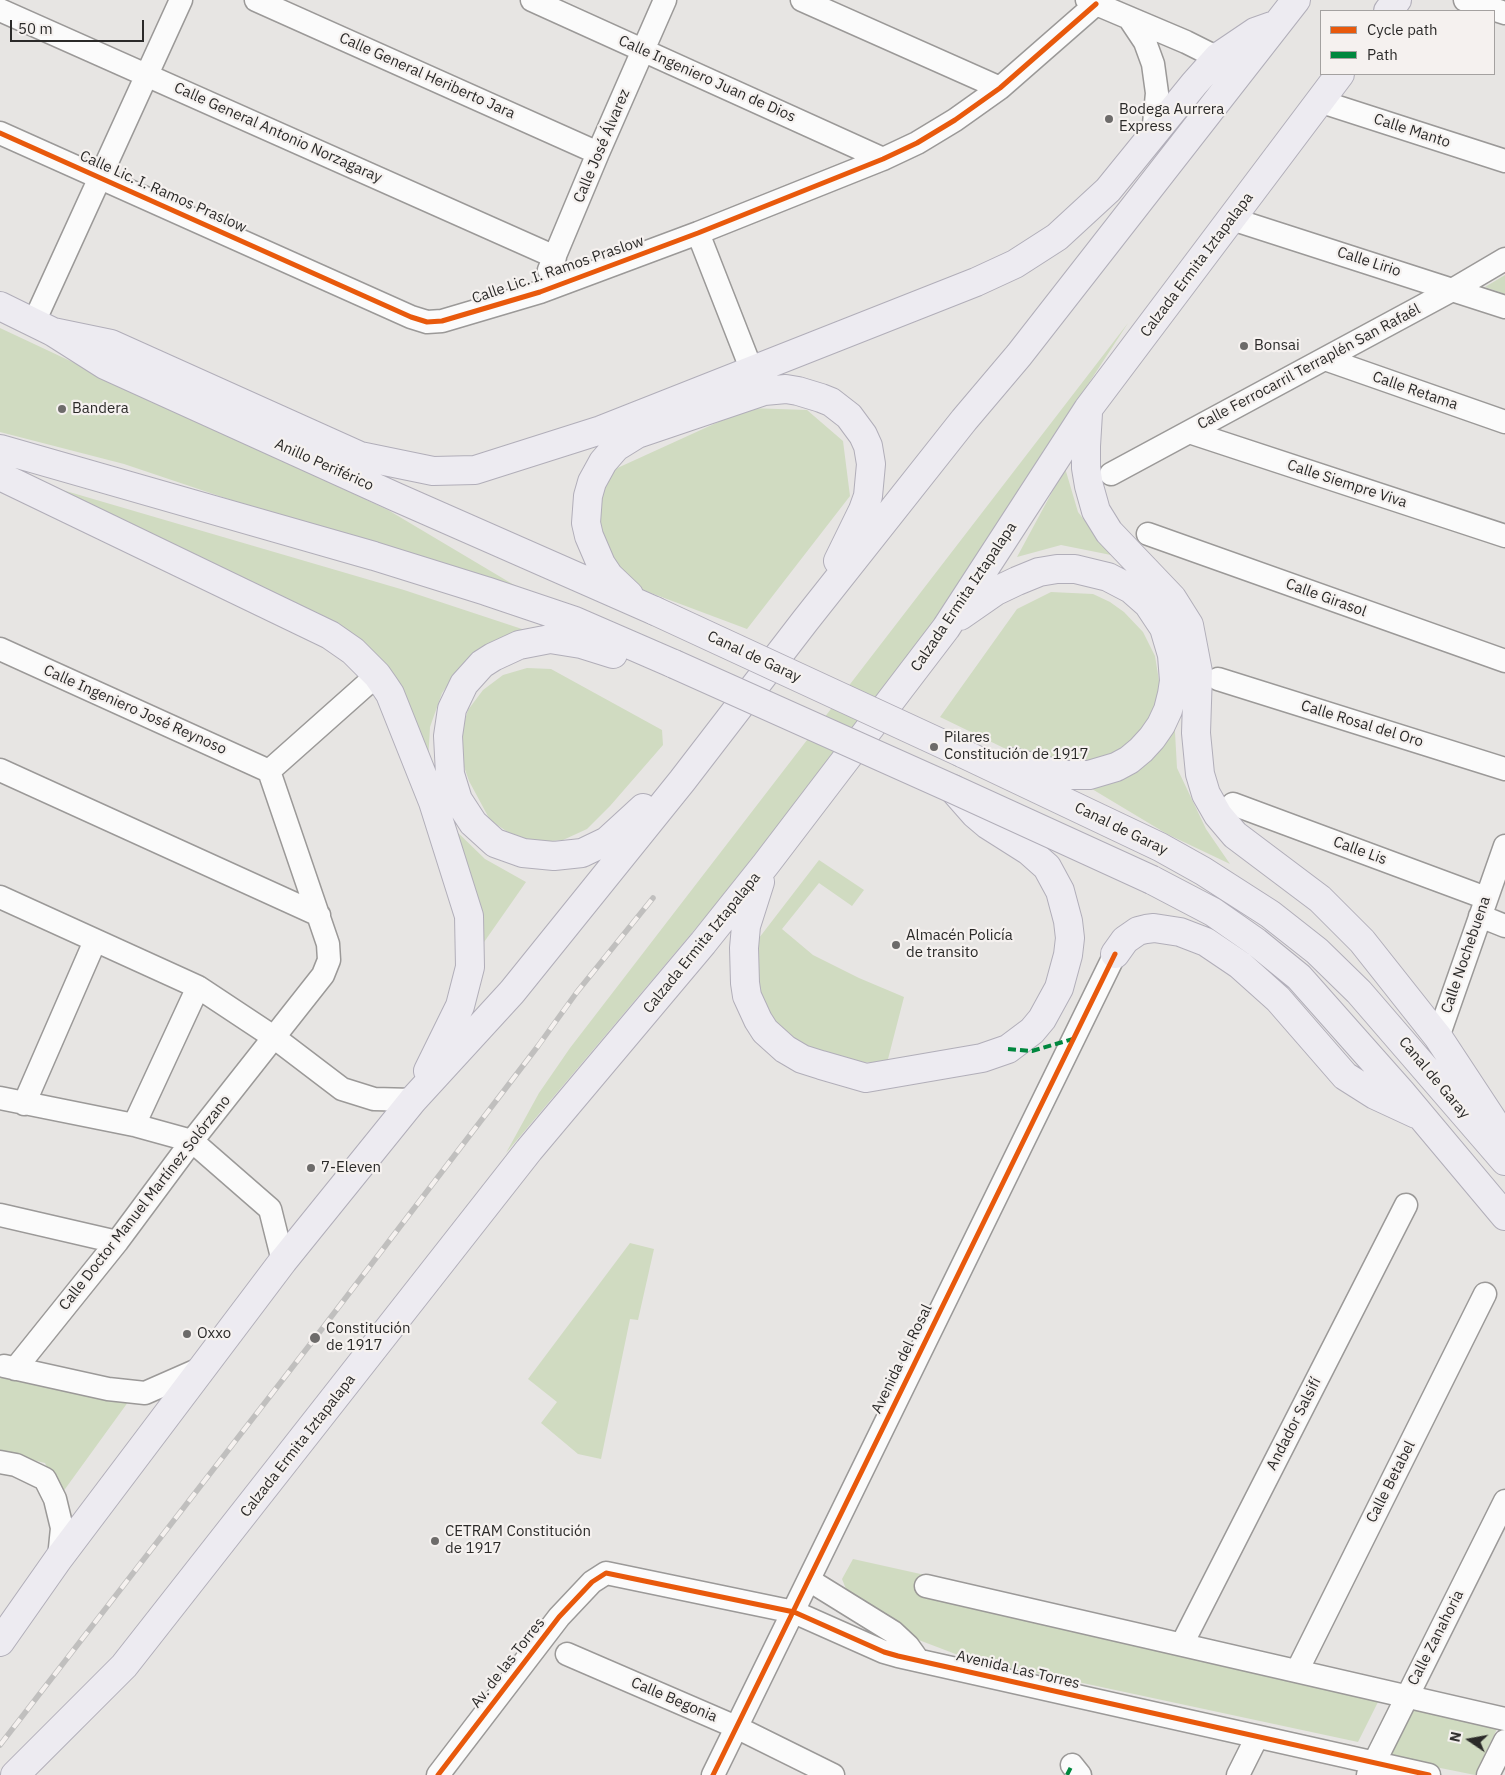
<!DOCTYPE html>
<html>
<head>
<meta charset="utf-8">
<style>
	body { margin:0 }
	#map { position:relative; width:1505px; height:1775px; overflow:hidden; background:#e7e5e3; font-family:"IBM Plex Sans",sans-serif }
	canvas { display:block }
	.legend { position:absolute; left:1320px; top:10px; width:175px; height:65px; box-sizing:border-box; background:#f5f1ef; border:1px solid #a4a1a0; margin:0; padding:6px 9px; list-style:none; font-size:15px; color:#2b2a29 }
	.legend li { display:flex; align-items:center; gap:10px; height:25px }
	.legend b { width:25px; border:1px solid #a4a1a0 }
	.north { position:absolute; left:1445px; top:1715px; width:50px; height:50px; -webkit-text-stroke:4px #f5f1ef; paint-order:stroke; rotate:282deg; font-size:14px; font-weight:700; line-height:20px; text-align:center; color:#2b2a29 }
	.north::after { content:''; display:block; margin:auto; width:18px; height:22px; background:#2b2a29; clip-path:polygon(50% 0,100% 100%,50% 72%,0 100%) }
	.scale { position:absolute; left:10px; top:20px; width:134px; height:22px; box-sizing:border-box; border:2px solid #2b2a29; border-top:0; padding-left:6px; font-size:15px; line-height:18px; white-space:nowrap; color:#2b2a29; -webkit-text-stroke:4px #f5f1ef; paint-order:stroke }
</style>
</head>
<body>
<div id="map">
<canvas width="1505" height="1775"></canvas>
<ul class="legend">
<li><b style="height:6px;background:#e8590c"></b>Cycle path</li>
<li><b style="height:6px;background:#00873e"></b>Path</li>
</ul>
<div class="north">N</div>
<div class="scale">50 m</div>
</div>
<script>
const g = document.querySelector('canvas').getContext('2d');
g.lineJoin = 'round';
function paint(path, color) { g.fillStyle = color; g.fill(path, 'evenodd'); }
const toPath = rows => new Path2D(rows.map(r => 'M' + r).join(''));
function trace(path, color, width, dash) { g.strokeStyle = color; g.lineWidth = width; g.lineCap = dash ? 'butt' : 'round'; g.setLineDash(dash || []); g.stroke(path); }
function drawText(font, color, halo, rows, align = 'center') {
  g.font = font + ' "IBM Plex Sans",sans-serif'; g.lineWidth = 4.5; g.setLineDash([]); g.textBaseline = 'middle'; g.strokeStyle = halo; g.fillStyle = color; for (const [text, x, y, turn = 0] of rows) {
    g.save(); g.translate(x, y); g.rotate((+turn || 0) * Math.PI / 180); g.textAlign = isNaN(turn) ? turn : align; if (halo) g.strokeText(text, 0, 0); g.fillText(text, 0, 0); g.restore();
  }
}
paint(toPath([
	[1505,275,1505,294,1485,287],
	[1128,323,913,653,712,909,506,1153,539,1093,570,1048],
	[0,328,388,510,546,604,368,546,124,464,0,432],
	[749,408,807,410,843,441,850,496,747,629,635,587,615,569,597,520,601,494,613,470],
	[1065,468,1078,512,1111,555,1061,545,1017,557],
	[18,477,404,590,525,630,492,643,463,664,442,693,430,727,428,762,340,635],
	[1051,592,1093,594,1110,602,1124,612,1143,632,1155,656,1159,681,1174,714,1177,768,1206,829,1230,864,1167,834,1062,771,1043,767,940,717,1017,609],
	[527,668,551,669,662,730,663,745,610,806,587,829,563,840,537,842,512,835,490,820,469,781,461,758,461,733,468,710,483,690,503,675],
	[451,826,485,859,526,882,482,945],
	[819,860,864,890,852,906,819,883,782,929,813,955,859,978,904,997,887,1063,855,1062,817,1055,771,1029,749,951],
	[630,1243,654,1249,638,1320,630,1319,601,1459,578,1454,541,1423,557,1402,528,1379],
	[0,1370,131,1398,60,1496,45,1463,0,1452],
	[853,1559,925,1575,923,1594,1380,1698,1358,1742,966,1658,903,1634,846,1589,842,1579],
	[1412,1707,1497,1729,1475,1775,1386,1757]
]), '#d0dbc1');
const minor = toPath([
	[256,0,598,153],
	[532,0,883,159],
	[802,0,1000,88],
	[1087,0,1186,42,1232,65],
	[1465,0,1505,13],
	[0,10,555,257],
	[1129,18,1145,42,1153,64,1157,93,1153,135],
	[1319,101,1505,161],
	[0,133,411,317,427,322,442,321,540,292,698,233,883,159,917,143,955,120,1000,88,1096,4],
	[1232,219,1505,307],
	[698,233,752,371],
	[549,270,598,153,665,0],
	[34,322,181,0],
	[1325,359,1505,422],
	[1189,432,1505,536],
	[1111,474,1454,289,1505,259],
	[1148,534,1505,661],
	[0,649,269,771],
	[1218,679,1505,769],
	[0,770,319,915],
	[269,771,377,675],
	[1233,804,1486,898],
	[0,897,198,987,275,1038,342,1089,374,1099,413,1100],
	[1480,916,1505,926],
	[1438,1037,1505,846],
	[0,1098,134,1125,192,1141,270,1209,283,1261],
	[24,1104,95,941],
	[134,1125,198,987],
	[0,1215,117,1242],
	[4,1366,108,1389,145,1393,202,1368],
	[15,1369,117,1242,192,1141,323,975,329,960,328,944,269,771],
	[0,1462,16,1465,45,1479,55,1499,62,1528,59,1558],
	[809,1580,893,1632,908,1646,918,1660],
	[926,1586,1505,1719],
	[1182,1644,1406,1205],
	[567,1654,736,1727,833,1775],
	[1297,1671,1485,1294],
	[1072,1765,1080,1775],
	[438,1775,559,1617,592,1582,606,1573,794,1612,884,1652,898,1656,1429,1775],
	[713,1775,1115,954],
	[1238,1775,1257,1737],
	[1368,1775,1505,1501],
	[1488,1775,1505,1741]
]);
const major = toPath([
	[1388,11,1397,0],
	[0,306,53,332,105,365,396,497,655,611],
	[53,332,111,344,360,456,433,471,475,470,601,430,976,282,1015,264,1057,237,1108,190,1194,84,1218,57,1255,32,1272,26],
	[1088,413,1086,446,1086,468,1089,486,1096,511,1109,532,1172,598,1189,625,1198,672,1196,733,1200,774,1206,794,1218,815,1235,835,1320,899,1362,941,1438,1037,1492,1119,1505,1142],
	[0,449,374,556,486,591,575,621,674,664],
	[0,476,330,635,353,651,377,675,384,685,390,694,433,802,469,916,470,967,460,1006,428,1071],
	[629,595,609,576,601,564,589,536,586,523,588,496,592,482,603,462,616,447,637,434,764,391,786,389,798,391,821,398,831,402,849,416,863,435,868,446,871,464,868,496,863,510,838,561],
	[960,616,996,591,1017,581,1039,572,1057,569,1075,569,1108,577,1131,589,1148,604,1164,628,1172,655,1174,681,1172,694,1168,710,1161,725,1152,738,1141,750,1129,760,1116,767,1089,775,1063,775,1013,762],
	[613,654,581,644,550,639,519,645,493,657,482,664,464,684,452,709,448,736,450,774,458,800,473,823,495,843,523,853,554,856,582,853,607,841,643,808],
	[962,753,1160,847,1203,871,1270,914,1317,951,1359,992,1505,1161],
	[1152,880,1213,912,1256,942,1299,977,1401,1092,1505,1216],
	[760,882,746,926,744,948,745,983,747,996,758,1020,765,1031,785,1049,802,1059,821,1065,866,1078,982,1058,1008,1049,1032,1031,1042,1019,1059,988,1068,955,1070,938,1068,921,1060,891,1047,867,1029,851,988,825,975,814,953,789],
	[1115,954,1125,940,1138,931,1146,929,1154,928,1180,932,1206,942,1240,965,1278,999,1345,1076,1375,1095,1416,1114],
	[0,1642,59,1558,283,1261,413,1100,512,992,682,781,805,621,964,420,1019,355,1296,0],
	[15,1775,124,1666,529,1150,703,943,766,864,946,628,1088,409,1340,74]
]);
trace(minor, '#9b9998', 25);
trace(major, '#b1aeb9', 30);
trace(minor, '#fbfbfb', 22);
trace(major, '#edebf1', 28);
const rail = toPath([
	[0,1745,315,1338,538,1046,577,992,653,898]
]);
trace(rail, '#c0bfbe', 5.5);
trace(rail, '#f5f1ef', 4, [11]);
const majorBridge = toPath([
	[655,611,962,753],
	[674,664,953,789,1152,880]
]);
trace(majorBridge, '#b1aeb9', 30, []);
trace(majorBridge, '#edebf1', 28);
trace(toPath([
	[1008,1049,1032,1051,1073,1039],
	[1067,1775,1072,1765]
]), '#00873e', 4, [8, 4]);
trace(toPath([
	[0,133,411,317,427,322,442,321,540,292,698,233,883,159,917,143,955,120,1000,88,1096,4],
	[438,1775,559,1617,592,1582,606,1573,794,1612,884,1652,898,1656,1429,1775],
	[713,1775,1115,954]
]), '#e8590c', 5);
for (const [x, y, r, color] of [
	[1109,119,5,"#6d6b6a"],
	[1244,346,5,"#6d6b6a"],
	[62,409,5,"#6d6b6a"],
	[934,747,5,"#6d6b6a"],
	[896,945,5,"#6d6b6a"],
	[311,1168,5,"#6d6b6a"],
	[187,1334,5,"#6d6b6a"],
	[315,1338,6,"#6d6b6a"],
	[435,1541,5,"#6d6b6a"]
]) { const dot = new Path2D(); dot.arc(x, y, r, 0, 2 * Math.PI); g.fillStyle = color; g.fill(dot); trace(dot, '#f5f1ef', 2); }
drawText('15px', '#2b2a29', '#f5f1ef', [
	["Calle General Heriberto Jara",427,76,24],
	["Calle Ingeniero Juan de Dios",707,79,24],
	["Calle Manto",1412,131,18],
	["Calle General Antonio Norzagaray",278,133,24],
	["Calle José Álvarez",602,146,-67],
	["Calle Lic. I. Ramos Praslow",163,192,24],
	["Calle Lirio",1369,262,18],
	["Calzada Ermita Iztapalapa",1197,265,-53],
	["Calle Lic. I. Ramos Praslow",558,270,-19],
	["Calle Ferrocarril Terraplén San Rafaél",1309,367,-28],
	["Calle Retama",1415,391,19],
	["Anillo Periférico",324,465,24],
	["Calle Siempre Viva",1347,484,18],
	["Calzada Ermita Iztapalapa",964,597,-56],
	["Calle Girasol",1326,598,20],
	["Canal de Garay",754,657,25],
	["Calle Ingeniero José Reynoso",135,710,24],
	["Calle Rosal del Oro",1362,724,17],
	["Canal de Garay",1121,829,26],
	["Calle Lis",1360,851,20],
	["Calzada Ermita Iztapalapa",702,943,-51],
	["Calle Nochebuena",1466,955,-71],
	["Canal de Garay",1434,1078,50],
	["Calle Doctor Manuel Martínez Solórzano",145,1203,-52],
	["Avenida del Rosal",902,1359,-64],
	["Andador Salsifí",1294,1424,-63],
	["Calzada Ermita Iztapalapa",298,1446,-52],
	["Calle Betabel",1391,1482,-63],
	["Calle Zanahoria",1436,1638,-63],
	["Av. de las Torres",508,1663,-52],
	["Avenida Las Torres",1018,1670,13],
	["Calle Begonia",674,1700,23]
]);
drawText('15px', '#2b2a29', '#f5f1ef', [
	["Bodega Aurrera",1119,110],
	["Express",1119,127],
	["Bonsai",1254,346],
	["Bandera",72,409],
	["Pilares",944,738],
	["Constitución de 1917",944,755],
	["Almacén Policía",906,936],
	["de transito",906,953],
	["7-Eleven",321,1168],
	["Constitución",326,1329],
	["de 1917",326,1346],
	["Oxxo",197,1334],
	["CETRAM Constitución",445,1532],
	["de 1917",445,1549]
], 'left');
</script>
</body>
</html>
